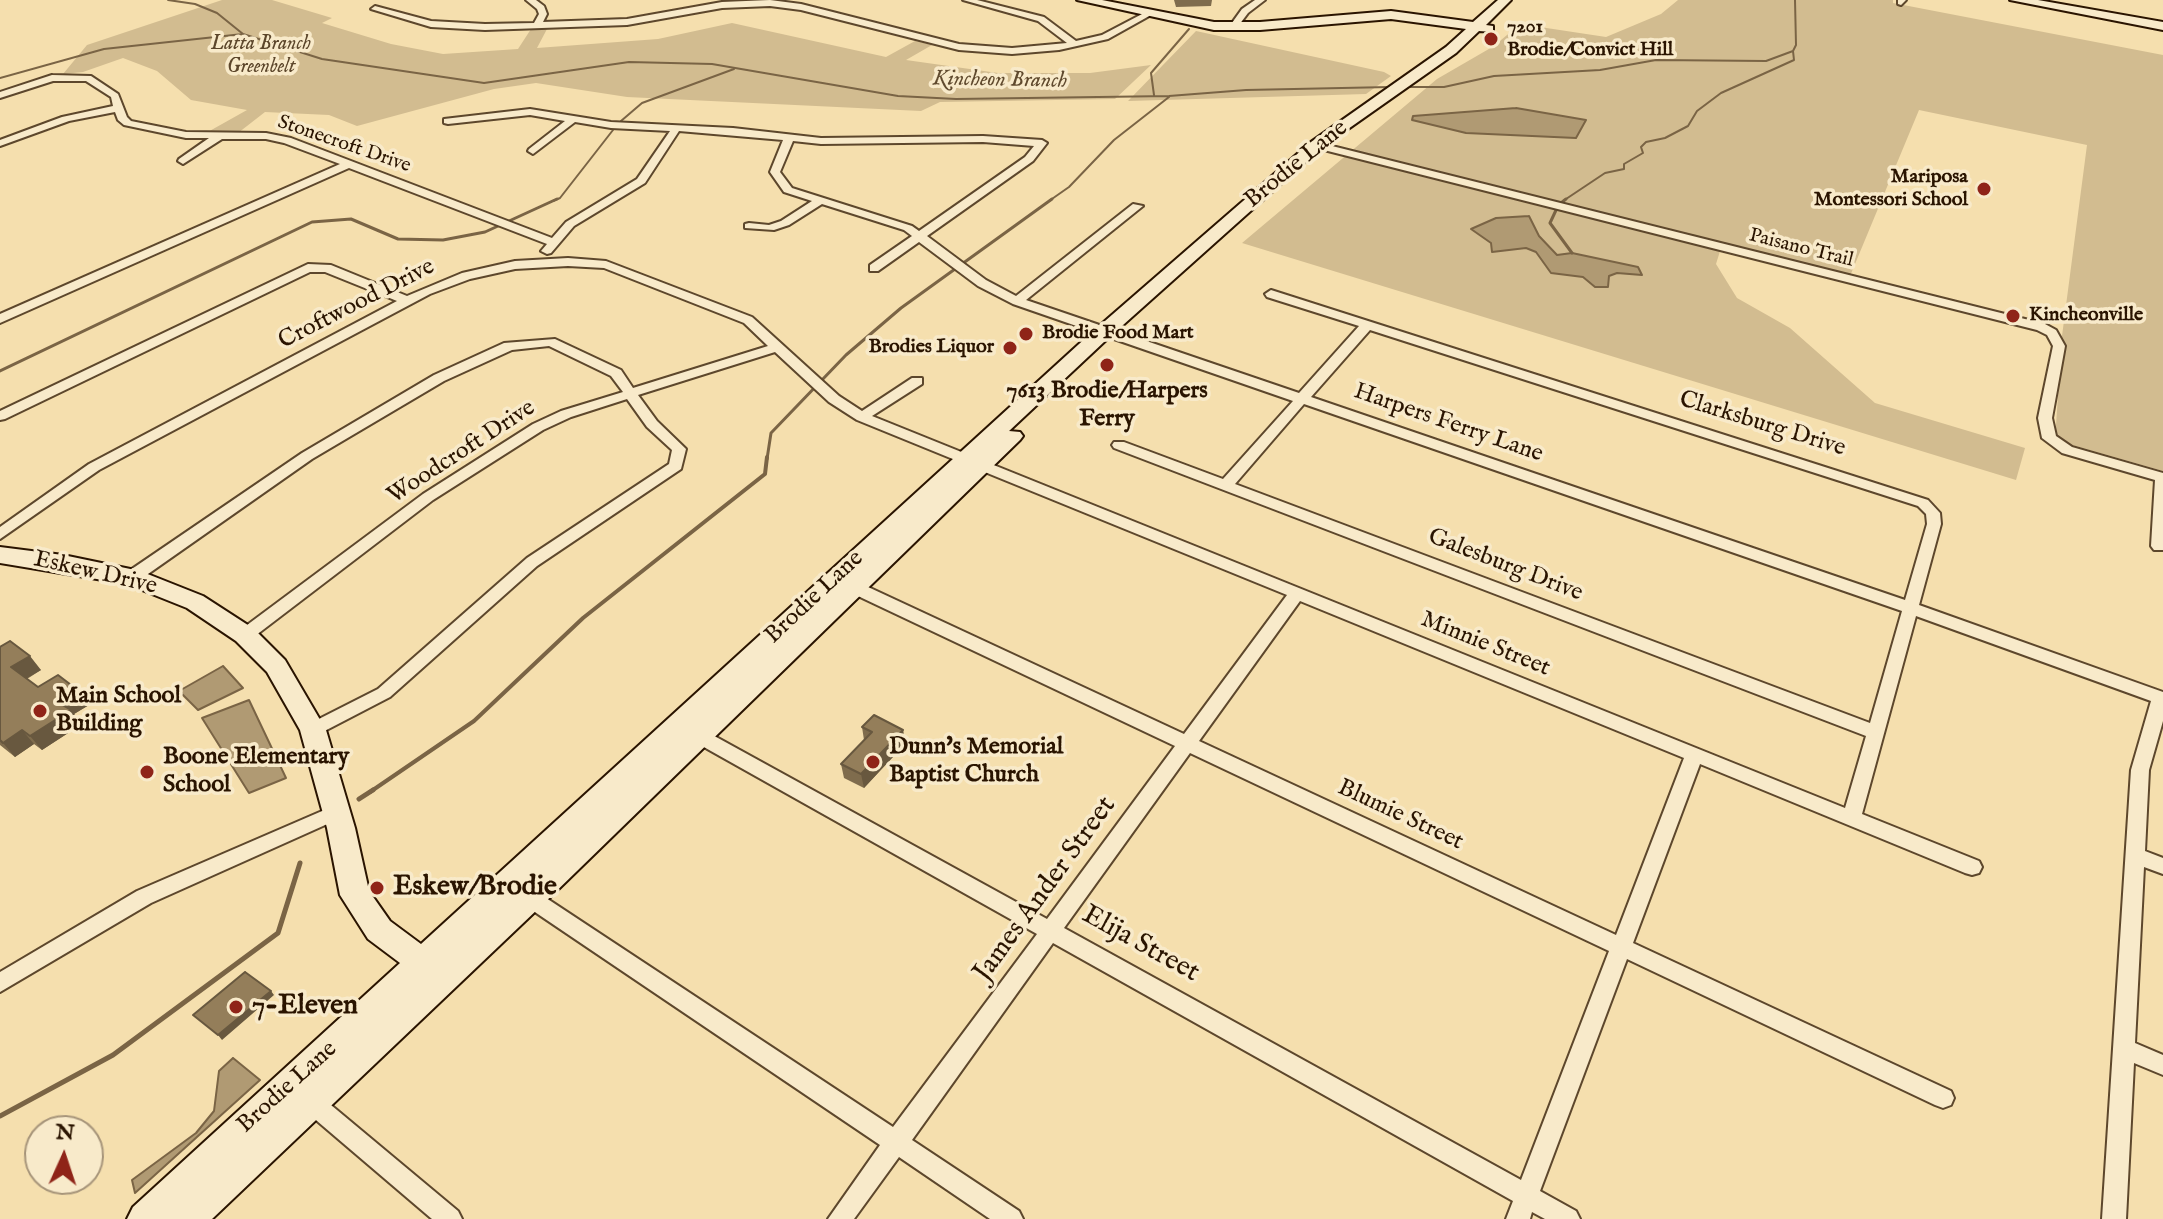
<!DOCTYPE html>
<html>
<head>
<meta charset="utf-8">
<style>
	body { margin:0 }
	#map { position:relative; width:2163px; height:1219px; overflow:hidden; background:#f5dfae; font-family:"IM FELL English",serif }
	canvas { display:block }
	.north { position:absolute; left:24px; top:1115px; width:80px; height:80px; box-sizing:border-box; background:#f8eaca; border:2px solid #a69479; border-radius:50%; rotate:3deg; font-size:22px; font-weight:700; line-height:32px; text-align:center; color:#2a1400 }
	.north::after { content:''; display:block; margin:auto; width:28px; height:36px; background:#8f2418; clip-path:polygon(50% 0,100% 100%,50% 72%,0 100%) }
</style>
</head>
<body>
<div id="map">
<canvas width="2163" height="1219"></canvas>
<div class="north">N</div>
</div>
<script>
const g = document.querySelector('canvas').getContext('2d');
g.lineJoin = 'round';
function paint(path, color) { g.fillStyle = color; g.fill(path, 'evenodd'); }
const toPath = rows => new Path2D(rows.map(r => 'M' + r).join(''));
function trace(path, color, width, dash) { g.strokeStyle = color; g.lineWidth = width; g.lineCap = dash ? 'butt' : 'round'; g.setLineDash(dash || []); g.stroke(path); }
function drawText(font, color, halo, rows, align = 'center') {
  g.font = font + ' "IM FELL English",serif'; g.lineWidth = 7; g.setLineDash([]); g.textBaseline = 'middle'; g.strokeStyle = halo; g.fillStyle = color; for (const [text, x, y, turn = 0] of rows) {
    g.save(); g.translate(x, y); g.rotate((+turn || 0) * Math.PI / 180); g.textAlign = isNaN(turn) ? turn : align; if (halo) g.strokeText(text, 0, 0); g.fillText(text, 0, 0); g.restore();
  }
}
paint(toPath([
	[222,0,272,0,332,18,322,23,391,44,443,54,518,49,531,29,547,29,537,48,658,39,732,23,886,57,915,41,932,45,906,60,998,73,1090,73,1151,65,1115,99,940,102,921,111,627,97,536,83,494,89,357,126,329,115,265,112,238,133,206,133,247,110,191,100,157,71,123,58,83,72,63,74,87,45],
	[1678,0,1893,0,1893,3,2163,55,2163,471,2055,440,2062,336,2087,145,1919,110,1850,276,1721,248,1716,264,1737,298,1790,328,1875,403,2025,448,2016,480,1242,243,1437,79,1494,46,1520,24,1606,37,1661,14],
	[1196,31,1384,72,1391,76,1366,94,1128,101]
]), '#d2bc90');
const water = toPath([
	[1516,108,1586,120,1576,138,1466,133,1412,120,1413,116,1516,108],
	[1529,216,1539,236,1557,255,1572,253,1638,267,1642,275,1617,273,1609,276,1608,287,1595,287,1583,277,1551,273,1536,252,1526,248,1492,252,1491,243,1471,229,1496,218,1529,216],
	[223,666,243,688,198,710,179,691,223,666],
	[249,700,286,778,249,793,202,718,249,700],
	[233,1058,260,1080,135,1193,132,1180,196,1133,214,1111,219,1071,233,1058]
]);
paint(water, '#b09a73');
trace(water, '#7a6445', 2);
trace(toPath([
	[168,0,195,4,217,13,243,34,322,59,484,83,629,62,712,64,898,96,956,99,1169,96,1246,90,1390,87],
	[0,78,104,49,243,34],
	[1403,87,1444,87,1494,76,1600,70,1656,60,1766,61,1793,51,1796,45,1795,0],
	[1154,95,1151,73,1189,29],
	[621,121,642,103,734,69],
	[553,201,560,198,613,130],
	[1049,201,1069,187,1114,140,1169,97],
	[1563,201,1605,173,1624,169,1624,164,1643,153,1641,147,1646,142,1665,138,1688,126,1697,111,1721,93,1794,60,1793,51]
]), '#7a6445', 2);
trace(toPath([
	[1561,203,1566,199],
	[1557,208,1550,223,1572,253],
	[0,371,312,222,351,219,398,239,443,240,485,232,557,199],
	[767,459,771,433,846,355,901,308,1052,199]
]), '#7a6445', 3);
trace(toPath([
	[370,792,474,721,583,618,765,474,767,457]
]), '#7a6445', 4);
trace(toPath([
	[359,799,373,790],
	[0,1116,113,1055,278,933,300,863]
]), '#7a6445', 5);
const street = toPath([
	[526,0,536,0,544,6,547,14,543,22,627,19,722,2,770,0,801,4,959,44,1012,48,1067,43,1038,21,963,0,977,0,1044,17,1076,41,1102,35,1144,13,1151,15,1108,39,1059,50,1012,54,959,50,801,10,770,6,722,8,627,25,485,30,431,27,371,9,375,6,431,21,485,24,534,23,539,14,537,9,526,0],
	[1255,0,1265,0,1248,13,1236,29,1230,29,1229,27,1242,9,1255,0],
	[1898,0,1906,0,1901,5,1898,4,1898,0],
	[52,75,91,76,118,94,127,117,131,121,186,132,266,133,291,138,552,238,566,222,637,179,670,131,611,128,575,122,533,154,528,151,529,149,565,121,530,115,448,124,444,123,444,119,530,109,611,122,733,128,821,138,983,136,1042,140,1047,143,1033,161,927,236,986,280,1016,296,1133,204,1143,206,1026,300,1299,393,1359,326,1267,297,1265,294,1271,290,1928,500,1940,513,1941,524,1919,605,2163,692,2163,721,2149,770,2145,851,2163,858,2163,874,2144,867,2135,1043,2163,1055,2163,1075,2134,1063,2126,1219,2102,1219,2131,770,2151,701,1916,616,1862,814,1979,861,1982,867,1979,873,1972,875,1965,873,1700,764,1633,943,1951,1091,1954,1098,1951,1105,1943,1108,1935,1105,1627,959,1540,1191,1576,1211,1580,1219,1545,1219,1532,1212,1530,1219,1506,1219,1513,1201,1053,943,912,1140,1019,1211,1023,1219,990,1219,899,1157,854,1219,828,1219,880,1145,523,904,520,898,523,892,530,890,537,892,893,1127,1037,934,686,737,683,732,686,727,698,727,1047,919,1175,746,841,588,839,584,841,580,853,580,1184,734,1287,595,857,420,829,402,775,352,638,395,657,421,686,449,681,469,537,566,390,697,313,737,307,735,304,730,307,725,378,689,527,558,669,464,672,450,647,427,627,399,571,417,543,430,433,500,251,639,239,639,237,635,239,631,423,494,533,424,561,411,623,392,611,376,549,346,512,350,444,381,312,459,138,581,126,581,124,577,126,573,302,453,434,375,504,343,555,339,621,370,633,388,768,346,744,323,604,268,568,266,515,269,470,279,430,294,99,470,0,539,0,527,89,464,397,301,325,272,310,272,5,419,0,420,0,411,308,264,331,265,407,296,462,273,515,261,568,258,606,261,752,317,839,396,862,411,912,378,922,378,922,384,872,416,1845,808,1866,736,1114,448,1112,445,1114,442,1124,442,1223,479,1293,401,1013,304,978,286,919,242,878,271,870,271,870,265,912,236,904,230,822,204,789,225,774,230,745,228,745,224,749,223,769,225,781,221,812,201,784,192,770,172,783,140,679,131,645,183,574,226,551,253,547,254,541,251,547,244,349,168,0,323,0,314,340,164,284,143,266,139,222,139,183,164,178,161,179,159,209,138,186,138,124,125,118,120,115,112,69,121,0,146,0,140,62,117,113,106,111,97,86,81,53,81,0,98,0,92,52,75],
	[793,141,821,144,983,142,1034,146,1025,157,919,231,912,226,792,188,780,172,793,141],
	[1370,330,1918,506,1926,514,1927,524,1905,600,1311,397,1370,330],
	[1304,404,1902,611,1870,723,1235,484,1304,404],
	[1300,601,1684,758,1616,935,1199,741,1300,601],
	[1190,753,1609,951,1521,1180,1064,928,1190,753],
	[1316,142,2045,324,2056,330,2065,346,2052,418,2056,436,2072,447,2163,473,2163,550,2154,550,2151,546,2155,480,2062,453,2042,438,2038,418,2053,346,2047,335,2037,330,1312,147,1311,145,1316,142],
	[336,805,343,807,345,812,343,817,151,903,0,992,0,972,137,891,336,805],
	[311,1091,319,1095,458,1211,462,1219,432,1219,303,1109,300,1102,303,1095,311,1091]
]);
const secondary = toPath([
	[1077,0,1102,0,1214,22,1260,22,1391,11,1473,22,1498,0,1511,0,1486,25,1493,26,1493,32,1479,31,1456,53,1321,148,1104,342,1009,431,1020,432,1023,436,1020,440,540,907,212,1219,127,1219,133,1207,400,963,368,939,340,895,327,828,300,730,267,672,236,641,187,608,127,584,0,563,0,547,63,555,140,571,203,596,254,629,285,660,326,730,355,828,369,891,390,921,421,944,1090,334,1311,142,1446,47,1466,29,1391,19,1260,30,1214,30,1077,0],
	[2010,0,2038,0,2163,22,2163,30,2010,0]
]);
trace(street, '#5d472c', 4);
trace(secondary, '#2a1400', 4);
paint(street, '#f8eaca');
paint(secondary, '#f8eaca');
paint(toPath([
	[1174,0,1212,0,1211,6,1176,7],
	[0,647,41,670,27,679,38,687,79,691,89,705,74,714,82,724,42,750,34,744,15,757,0,745],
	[862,727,903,730,905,744,864,788,844,778,841,764,864,740]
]), '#7f6c4d');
paint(toPath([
	[30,656,41,670,22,681,11,667],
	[79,691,89,705,74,714,82,724,42,750,30,736,59,703],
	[22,730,34,744,15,757,3,743],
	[903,730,905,744,864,788,861,774],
	[271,991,274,995,222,1040,218,1035]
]), '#68583f');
const building = toPath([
	[10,641,30,656,11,667,38,687,58,675,79,691,59,703,71,710,30,736,22,730,3,743,0,740,0,647,10,641],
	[874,715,903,730,861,774,841,764,872,732,862,727,874,715],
	[245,972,271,991,218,1035,193,1015,245,972]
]);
paint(building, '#947e5a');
trace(building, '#68583f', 2);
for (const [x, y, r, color] of [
	[1491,39,8,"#8f2418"],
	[1984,189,8,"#8f2418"],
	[2013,316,8,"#8f2418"],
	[1026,334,8,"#8f2418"],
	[1010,348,8,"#8f2418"],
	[1107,365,8,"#8f2418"],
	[40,711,8,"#8f2418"],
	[873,762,8,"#8f2418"],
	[147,772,8,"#8f2418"],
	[377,888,8,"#8f2418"],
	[236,1007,8,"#8f2418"]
]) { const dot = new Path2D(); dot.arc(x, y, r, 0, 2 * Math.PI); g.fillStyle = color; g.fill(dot); trace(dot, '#f8eaca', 3); }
drawText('bold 20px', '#2a1400', '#f8eaca', [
	["7201",1507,28],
	["Brodie/Convict Hill",1507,51],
	["Mariposa",1968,178,"right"],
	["Montessori School",1968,201,"right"],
	["Kincheonville",2029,316],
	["Brodie Food Mart",1042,334],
	["Brodies Liquor",994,348,"right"]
], 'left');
drawText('italic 20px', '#5c462b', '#f8eaca', [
	["Latta Branch",261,45],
	["Greenbelt",261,68]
]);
drawText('20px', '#2a1400', '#f8eaca', [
	["Stonecroft Drive",344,145,19],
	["Paisano Trail",1801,249,14]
]);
drawText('italic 22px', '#604a2e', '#f8eaca', [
	["Kincheon Branch",1000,81,1]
]);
drawText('24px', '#2a1400', '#f8eaca', [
	["Brodie Lane",1297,165,-39],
	["Croftwood Drive",357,305,-27],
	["Harpers Ferry Lane",1448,424,19],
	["Clarksburg Drive",1762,425,17],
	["Woodcroft Drive",462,453,-33],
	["Galesburg Drive",1505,566,21],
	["Eskew Drive",95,574,13],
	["Brodie Lane",815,598,-43],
	["Minnie Street",1485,645,22],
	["Blumie Street",1400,816,25],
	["Brodie Lane",288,1088,-42]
]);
drawText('bold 24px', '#2a1400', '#f8eaca', [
	["7613 Brodie/Harpers",1107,392,"center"],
	["Ferry",1107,420,"center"],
	["Main School",56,697],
	["Building",56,725],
	["Dunn's Memorial",889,748],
	["Baptist Church",889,776],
	["Boone Elementary",163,758],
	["School",163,786]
], 'left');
drawText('bold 28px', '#2a1400', '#f8eaca', [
	["Eskew/Brodie",393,888],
	["7-Eleven",252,1007]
], 'left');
drawText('28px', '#2a1400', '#f8eaca', [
	["James Ander Street",1046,890,-54],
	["Elija Street",1140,945,29]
]);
</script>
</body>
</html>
